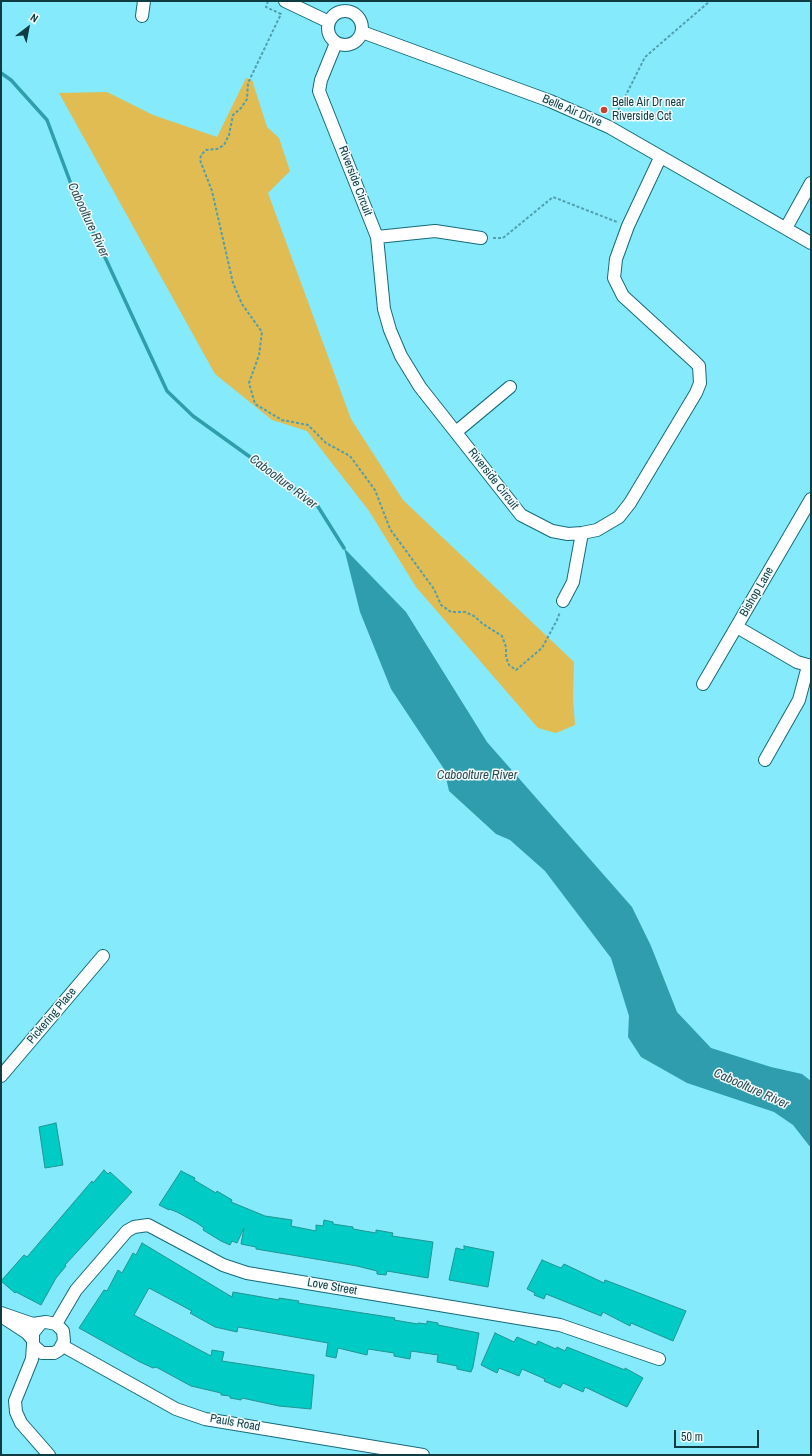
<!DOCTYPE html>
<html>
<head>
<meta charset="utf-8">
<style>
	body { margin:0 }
	#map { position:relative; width:812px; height:1456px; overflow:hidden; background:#85eafc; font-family:"Archivo Narrow",sans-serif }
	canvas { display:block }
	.frame { position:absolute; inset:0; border:2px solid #0f3c43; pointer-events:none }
	.north { position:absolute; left:8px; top:8px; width:40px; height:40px; -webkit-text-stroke:3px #f2fbfd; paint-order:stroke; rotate:32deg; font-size:11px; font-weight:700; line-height:16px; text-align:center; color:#0f3c43 }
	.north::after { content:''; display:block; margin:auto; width:14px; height:18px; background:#0f3c43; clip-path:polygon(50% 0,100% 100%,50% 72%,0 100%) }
	.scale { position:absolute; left:674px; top:1430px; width:85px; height:18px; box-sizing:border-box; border:2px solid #0f3c43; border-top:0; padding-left:5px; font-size:12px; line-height:14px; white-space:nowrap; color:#0f3c43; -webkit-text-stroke:3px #f2fbfd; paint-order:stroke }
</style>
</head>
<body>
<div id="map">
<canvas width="812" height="1456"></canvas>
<div class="frame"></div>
<div class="north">N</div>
<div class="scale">50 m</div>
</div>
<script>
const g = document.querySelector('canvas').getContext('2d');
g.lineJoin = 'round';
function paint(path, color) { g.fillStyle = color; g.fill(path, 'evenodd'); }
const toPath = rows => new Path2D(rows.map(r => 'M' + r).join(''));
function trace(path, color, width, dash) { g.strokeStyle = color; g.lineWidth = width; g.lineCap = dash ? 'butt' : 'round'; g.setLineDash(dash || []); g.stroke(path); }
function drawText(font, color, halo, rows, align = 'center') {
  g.font = font + ' "Archivo Narrow",sans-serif'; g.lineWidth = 3; g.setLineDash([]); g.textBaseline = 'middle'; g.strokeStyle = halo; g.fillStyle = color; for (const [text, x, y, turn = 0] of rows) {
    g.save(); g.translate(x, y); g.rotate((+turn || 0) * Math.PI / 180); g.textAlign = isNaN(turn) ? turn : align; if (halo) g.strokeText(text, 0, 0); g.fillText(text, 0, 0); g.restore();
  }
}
paint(toPath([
	[246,78,252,80,267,127,279,138,290,171,268,193,351,419,403,500,574,662,573,698,575,725,556,733,538,728,416,587,369,511,307,431,272,420,215,374,59,93,107,92,153,115,217,137]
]), '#e0bc52');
paint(toPath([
	[344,548,406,612,487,742,632,907,651,946,677,1012,711,1048,771,1067,802,1074,811,1081,811,1148,793,1125,774,1112,687,1083,641,1057,628,1037,629,1016,611,958,545,871,510,840,496,834,449,791,444,769,391,689,360,612]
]), '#2f9dae');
trace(toPath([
	[1,73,11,80,47,120,71,184,167,391,193,416,317,505,344,548]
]), '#2f9dae', 3.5);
const building = toPath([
	[56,1123,63,1165,45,1168,39,1127,56,1123],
	[104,1170,108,1174,110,1172,132,1192,65,1265,66,1266,56,1278,41,1305,16,1292,15,1293,1,1281,24,1255,27,1257,92,1181,93,1183,104,1170],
	[181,1171,195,1178,194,1180,216,1193,217,1191,232,1200,231,1202,265,1216,292,1220,291,1226,316,1231,316,1225,323,1226,324,1220,333,1222,333,1224,353,1227,353,1229,376,1233,376,1230,393,1233,392,1236,433,1242,428,1278,387,1271,386,1275,377,1274,377,1271,357,1266,256,1249,256,1247,241,1244,244,1228,237,1243,232,1241,230,1245,221,1241,203,1230,204,1228,197,1223,177,1212,169,1209,169,1210,159,1205,181,1171],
	[142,1243,232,1297,233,1292,279,1300,279,1298,299,1301,298,1303,395,1318,394,1320,418,1324,418,1323,427,1324,427,1321,438,1323,438,1325,479,1333,473,1367,471,1372,457,1369,457,1366,437,1362,438,1355,411,1351,410,1359,394,1356,394,1353,368,1349,367,1355,338,1348,336,1358,326,1356,328,1343,238,1327,237,1332,215,1327,190,1313,192,1311,149,1288,134,1315,211,1356,212,1350,224,1352,222,1361,314,1375,311,1409,279,1406,242,1398,241,1400,230,1398,230,1396,221,1395,221,1393,191,1386,156,1367,153,1368,140,1362,79,1328,104,1290,107,1291,118,1270,122,1273,133,1253,136,1255,142,1243],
	[464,1246,494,1252,488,1287,449,1280,456,1248,464,1250,464,1246],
	[542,1260,561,1268,564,1264,604,1283,605,1280,686,1311,673,1341,631,1323,630,1326,603,1312,601,1316,546,1294,544,1299,534,1295,535,1293,527,1289,542,1260],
	[495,1333,514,1342,517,1337,536,1345,538,1341,556,1349,557,1347,565,1351,567,1347,625,1370,625,1368,643,1378,627,1407,585,1387,583,1392,563,1383,560,1388,544,1381,545,1379,522,1369,519,1376,499,1368,497,1373,481,1365,495,1333]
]);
paint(building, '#00cbc4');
trace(building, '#219591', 1);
const street = toPath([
	[285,1,329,22],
	'328 28a17 17 0 1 1 34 0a17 17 0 1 1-34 0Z',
	[142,16,144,1],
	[362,32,550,101,609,127,811,243],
	[336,43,321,80,319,91,377,237,384,309,390,330,401,356,420,387,521,515,552,531,568,534,582,533,597,530,619,517,630,503,696,393,700,383,699,366,694,361,623,296,614,278,616,259,628,226,660,158],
	[786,228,811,183],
	[377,237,435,231,481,238],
	[456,432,510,387],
	[563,601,573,582,582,533],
	[737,627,797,662,811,666],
	[703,684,811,499],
	[765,760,799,700,808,666],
	[1,1076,103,956],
	[1,1313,33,1324,46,1322,56,1324,63,1331,64,1341,59,1350,54,1353,42,1353,33,1345,33,1333,41,1323],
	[4,1318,27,1333,32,1339],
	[56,1324,76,1290,127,1231,134,1227,148,1225,223,1265,247,1273,560,1325,659,1359],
	[33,1345,32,1359,15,1401,16,1412,21,1423,49,1455],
	[63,1346,176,1409,205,1419,423,1455]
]);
trace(street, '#166b79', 14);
trace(toPath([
	[268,1,266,7,281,14,248,83,247,99,241,108,233,115,229,135,224,145,217,149,206,150,201,155,200,160,212,191,233,283,242,304,262,332,259,355,249,383,255,404,282,420,308,425,326,443,350,456,375,490,390,529,434,589,441,605,451,612,465,612,474,616,483,624,502,636,506,647,506,657,509,665,516,670,542,648,557,620,560,612],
	[616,115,645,57,710,1],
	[493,238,503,238,553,197,617,222]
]), '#529fad', 2, [3, 2]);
trace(street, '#fff', 12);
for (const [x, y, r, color] of [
	[604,110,4,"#cb3f2d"]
]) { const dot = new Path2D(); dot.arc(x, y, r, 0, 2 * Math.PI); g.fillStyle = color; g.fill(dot); trace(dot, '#f2fbfd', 1.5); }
drawText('12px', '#0f3c43', '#f2fbfd', [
	["Belle Air Dr near",612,103],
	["Riverside Cct",612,117]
], 'left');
drawText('12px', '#0f3c43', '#f2fbfd', [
	["Belle Air Drive",572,111,23],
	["Riverside Circuit",355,181,69],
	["Riverside Circuit",493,479,52],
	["Bishop Lane",757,592,-60],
	["Pickering Place",52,1016,-50],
	["Love Street",332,1287,10],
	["Pauls Road",235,1423,10]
]);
drawText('italic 13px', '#2d4d53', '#f2fbfd', [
	["Caboolture River",88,220,65],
	["Caboolture River",283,482,37],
	["Caboolture River",477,776],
	["Caboolture River",751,1089,24]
]);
</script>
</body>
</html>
